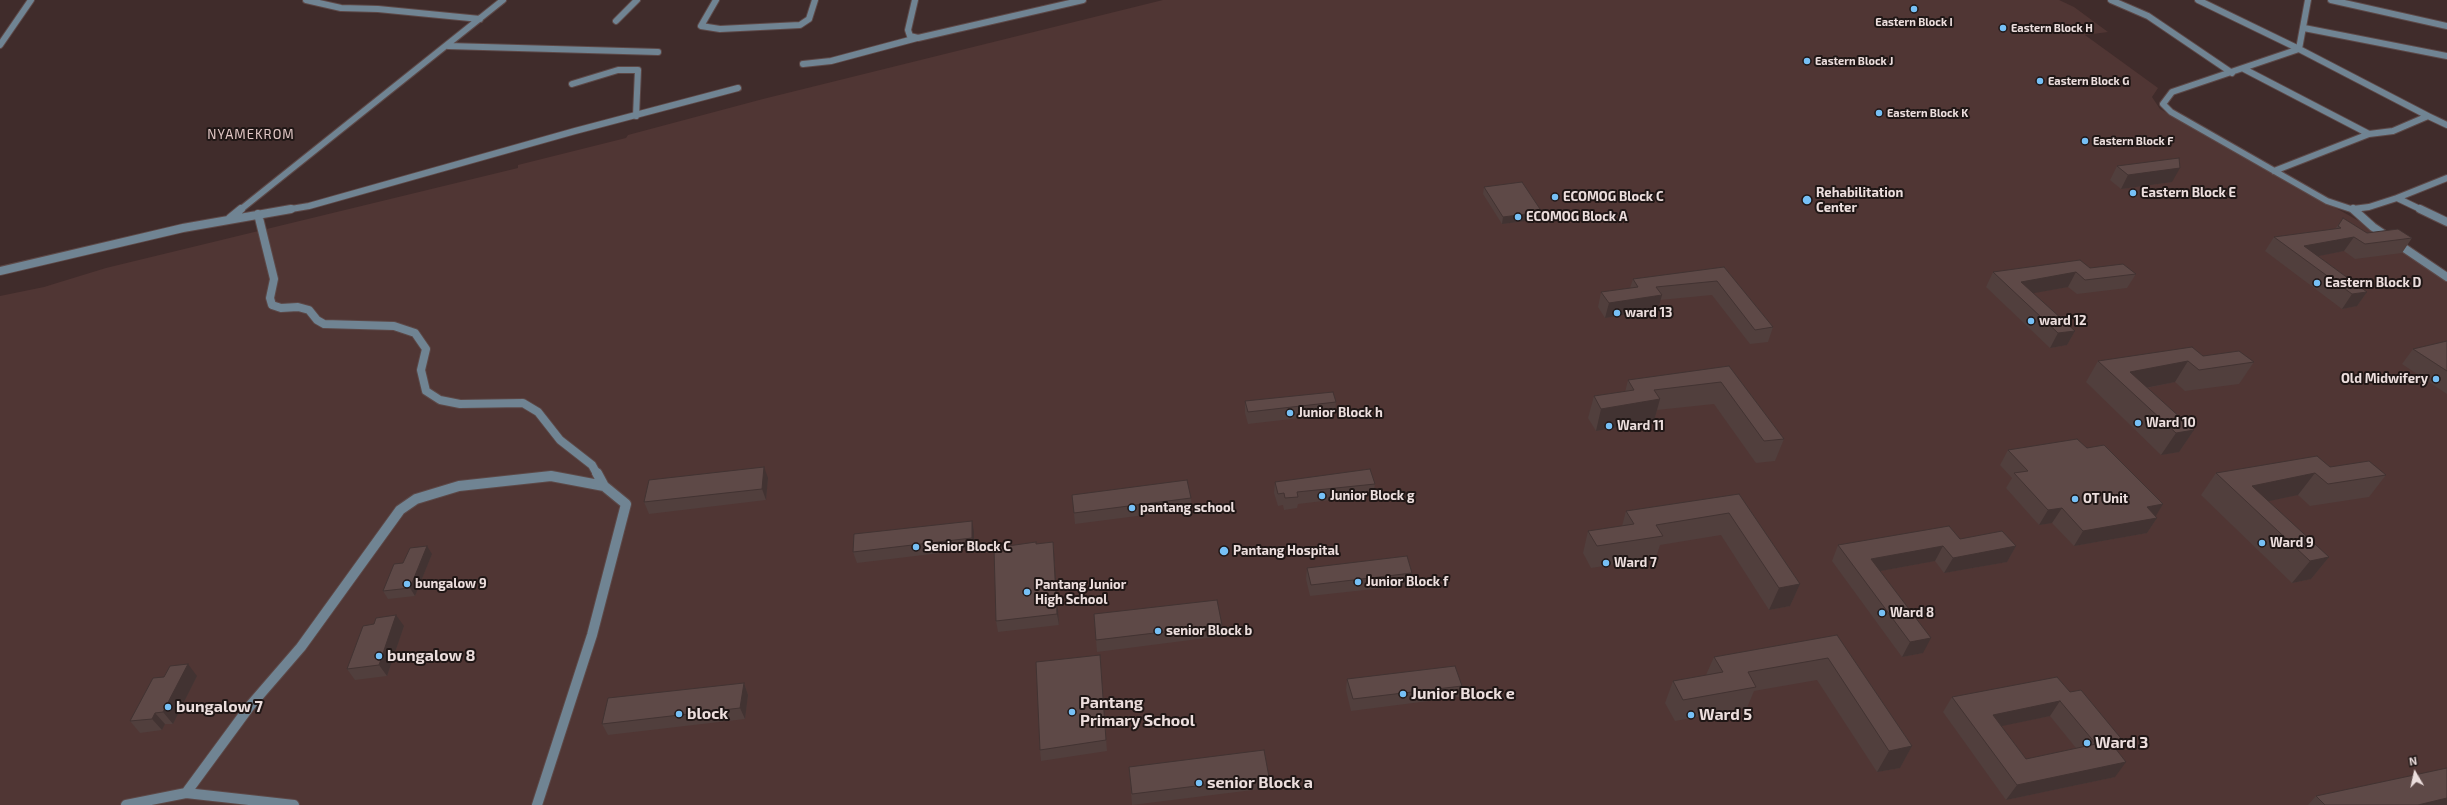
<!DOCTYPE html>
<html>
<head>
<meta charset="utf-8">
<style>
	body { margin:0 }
	#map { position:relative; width:2447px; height:805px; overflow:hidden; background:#402c2b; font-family:"Exo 2",sans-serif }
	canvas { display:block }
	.north { position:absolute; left:2395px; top:753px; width:40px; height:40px; -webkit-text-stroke:3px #201716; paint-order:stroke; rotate:351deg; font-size:11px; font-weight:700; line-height:16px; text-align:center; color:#ecdedd }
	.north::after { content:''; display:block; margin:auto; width:14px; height:18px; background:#ecdedd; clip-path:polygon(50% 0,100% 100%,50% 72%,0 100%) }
</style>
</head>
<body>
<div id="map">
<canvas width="2447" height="805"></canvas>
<div class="north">N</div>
</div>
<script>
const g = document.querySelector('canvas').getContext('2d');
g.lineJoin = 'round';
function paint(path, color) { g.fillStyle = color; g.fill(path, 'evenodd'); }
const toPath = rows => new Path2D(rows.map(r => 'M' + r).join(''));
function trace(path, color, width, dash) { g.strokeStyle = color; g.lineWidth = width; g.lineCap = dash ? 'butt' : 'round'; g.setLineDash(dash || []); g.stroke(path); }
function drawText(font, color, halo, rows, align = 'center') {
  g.font = font + ' "Exo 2",sans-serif'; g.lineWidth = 4; g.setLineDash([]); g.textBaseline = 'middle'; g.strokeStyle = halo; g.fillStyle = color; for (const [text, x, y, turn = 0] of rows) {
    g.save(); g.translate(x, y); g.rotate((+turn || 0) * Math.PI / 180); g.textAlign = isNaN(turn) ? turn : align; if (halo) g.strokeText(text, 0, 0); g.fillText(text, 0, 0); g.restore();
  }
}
paint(toPath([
	[1163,0,2059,0,2074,7,2108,32,2085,35,2158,88,2152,97,2160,109,2366,225,2447,279,2447,805,0,805,0,296,44,287,106,268,518,168,518,165,626,138,628,135,763,99]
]), '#503634');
const minorFar2 = toPath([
	[306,0,341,8,378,9,480,19],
	[716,0,701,26,720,29,800,25,809,19,815,0],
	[915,0,908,30,910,36,918,38,1083,0],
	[2111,0,2148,16,2232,73],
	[2198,0,2299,49,2172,92,2163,104,2171,112,2327,201,2354,210],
	[2308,0,2299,49,2428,116,2393,131,2369,134],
	[2331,0,2447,26],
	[616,21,637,0],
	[2304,28,2447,56],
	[0,45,31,0],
	[448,46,658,52],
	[803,64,831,61,917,38],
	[2244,69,2369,134,2274,171],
	[572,84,618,70,638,70,636,116],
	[2428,116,2447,125],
	[2397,198,2447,178],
	[2353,209,2369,207,2397,198,2422,210],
	[240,210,503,0],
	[285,210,309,206,575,131,738,88]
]);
const minorFar1 = toPath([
	[2353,209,2373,227,2447,277],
	[2420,209,2447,222],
	[258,214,274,279,270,298,272,305,281,308,298,307,309,310,317,320,324,324,394,326,415,333,426,349,421,370,426,391,440,400,460,404,523,403,538,412,560,440,592,465,597,474],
	[230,218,241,209],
	[0,271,183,228,291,209]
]);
const minor = toPath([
	[186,793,250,706,301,647,400,510,416,499,459,486,551,476,604,486],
	[126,805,186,793,294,805],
	[537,805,592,635,626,504,604,486,597,473]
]);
trace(minorFar2, '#5c4847', 8);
trace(minorFar1, '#5c4847', 10);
trace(minor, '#5c4847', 12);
trace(minorFar2, '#708493', 6);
trace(minorFar1, '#708493', 8);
trace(minor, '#708493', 10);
paint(toPath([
	[2117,166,2172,182,2121,189,2110,180],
	[1484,187,1540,219,1502,224,1483,194],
	[2343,218,2367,233,2412,238,2402,253,2355,259,2344,251,2318,256,2367,292,2357,306,2342,309,2265,251,2274,237,2335,229],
	[1724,267,1773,327,1768,342,1750,344,1712,295,1660,300,1658,309,1605,318,1598,307,1601,292,1630,288,1633,279],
	[2090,268,2136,274,2127,288,2077,294,2068,287,2033,293,2075,331,2067,345,2050,348,1986,287,1993,272],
	[2447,341,2447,394,2402,364,2413,349],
	[2203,356,2254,362,2239,384,2185,391,2175,382,2147,388,2194,430,2179,452,2161,455,2086,382,2098,361],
	[1729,366,1784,439,1775,461,1756,463,1714,404,1657,410,1654,421,1596,431,1588,418,1594,396,1625,392,1628,380],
	[1245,401,1336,402,1335,414,1248,424,1245,413],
	[2087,448,2163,504,2155,516,2157,518,2147,533,2074,546,2052,523,2039,525,2006,488,2012,478,2000,465,2008,450],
	[2330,467,2386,475,2369,497,2310,506,2298,495,2268,501,2329,557,2311,579,2292,583,2201,495,2216,473],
	[768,478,766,500,649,514,644,502],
	[1275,482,1375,484,1373,495,1298,504,1297,508,1284,510,1283,505,1278,506,1274,493],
	[1739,494,1800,584,1790,606,1769,610,1721,535,1660,545,1656,558,1591,568,1583,553,1588,531,1622,526,1626,511],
	[1072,495,1191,498,1192,509,1075,524],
	[974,532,974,549,857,563,853,552],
	[1960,539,2016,546,2007,562,1944,573,1935,561,1880,571,1923,653,1902,657,1832,561,1838,545],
	[1053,542,1054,553,1059,625,998,632,996,621,1036,544],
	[432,554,415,596,388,599,383,591,403,563],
	[1307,568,1412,573,1411,585,1310,596,1306,579],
	[374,624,404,626,387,676,355,680,347,669],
	[1222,625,1222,636,1097,652,1096,640],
	[1837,635,1912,746,1900,768,1877,772,1817,680,1754,691,1747,708,1675,721,1665,703,1673,681,1706,675,1714,657],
	[1100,655,1107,751,1041,761,1040,750],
	[197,676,173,724,165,724,162,730,140,733,130,721],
	[1347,679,1462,686,1460,697,1351,711,1346,690],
	[744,683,748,695,745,719,608,735,602,724],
	[2070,692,2124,742,2117,751,2115,777,2006,800,1943,712,1952,697],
	[2050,716,2076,748,2026,759,2001,726],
	[1129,767,1269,777,1269,788,1132,805],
	[2316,796,2447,805,2308,805]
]), '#513f3d');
paint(toPath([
	[2180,168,2172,182,2121,189,2128,175],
	[1542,212,1540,219,1502,224,1503,217],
	[2354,237,2344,251,2304,259,2304,246],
	[2076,272,2068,287,2018,296,2021,282],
	[2367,292,2357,306,2342,309,2352,294],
	[1662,295,1658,309,1605,318,1609,303],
	[2075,331,2067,345,2050,348,2058,333],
	[2188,361,2175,382,2130,391,2130,372],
	[1660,399,1654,421,1596,431,1601,409],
	[2194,430,2179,452,2161,455,2176,433],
	[764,467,768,478,766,500,762,489],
	[2315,473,2298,495,2250,505,2252,486],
	[2163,504,2154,519,2157,518,2147,533,2074,546,2083,531,2147,507],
	[2062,508,2052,523,2039,525,2048,510],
	[972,521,974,532,974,549,972,538],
	[1053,542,1054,553,1059,625,1057,614],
	[427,546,432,554,415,596,410,588],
	[1943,546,1935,561,1864,574,1871,559],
	[2016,546,2007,562,1944,573,1953,558],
	[2329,557,2311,579,2292,583,2310,561],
	[1800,584,1790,606,1769,610,1779,588],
	[396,615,404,626,387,676,379,665],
	[1931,638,1923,653,1902,657,1910,642],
	[188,664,197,676,173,724,163,712],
	[744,683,748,695,745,719,740,708],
	[2060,701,2050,716,1983,730,1993,715],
	[155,713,165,724,162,730,152,719],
	[2124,742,2112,757,2112,744],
	[1912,746,1900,768,1877,772,1889,751],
	[2126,762,2115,777,2006,800,2017,785],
	[2447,798,2447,805,2418,805]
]), '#423332');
const building = toPath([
	[2179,158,2180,168,2128,175,2117,166,2179,158],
	[1522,182,1542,212,1503,217,1484,187,1522,182],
	[2343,218,2367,233,2398,229,2412,238,2365,244,2354,237,2304,246,2367,292,2352,294,2274,237,2341,228,2338,226,2343,218],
	[2080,260,2090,268,2123,264,2136,274,2085,280,2076,272,2021,282,2075,331,2058,333,1993,272,2080,260],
	[1724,267,1773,327,1755,330,1717,281,1656,287,1662,295,1609,303,1601,292,1638,287,1633,279,1724,267],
	[2447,341,2447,371,2413,349,2447,341],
	[2192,347,2203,356,2239,351,2254,362,2199,370,2188,361,2130,372,2194,430,2176,433,2098,361,2192,347],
	[1729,366,1784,439,1764,441,1721,382,1654,390,1660,399,1601,409,1594,396,1634,390,1628,380,1729,366],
	[1333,392,1336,402,1248,412,1245,401,1333,392],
	[2077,439,2087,448,2104,445,2163,504,2147,507,2157,518,2083,531,2062,508,2048,510,2014,473,2028,471,2008,450,2077,439],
	[2317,456,2330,467,2369,461,2386,475,2328,484,2315,473,2252,486,2329,557,2310,561,2216,473,2317,456],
	[764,467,762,489,644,502,649,480,764,467],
	[1370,469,1375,484,1297,492,1298,497,1285,498,1284,493,1278,494,1275,482,1370,469],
	[1187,480,1191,498,1074,513,1072,495,1187,480],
	[1739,494,1800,584,1779,588,1729,513,1656,525,1663,536,1597,546,1588,531,1634,524,1626,511,1739,494],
	[972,521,972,538,853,552,854,534,972,521],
	[1949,526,1960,539,2002,531,2016,546,1953,558,1943,546,1871,559,1931,638,1910,642,1838,545,1949,526],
	[1036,542,1036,544,1053,542,1057,614,996,621,994,548,1036,542],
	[427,546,410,588,383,591,394,564,403,563,410,548,427,546],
	[1407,556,1412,573,1311,585,1307,568,1407,556],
	[1217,600,1222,625,1096,640,1094,614,1217,600],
	[396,615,379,665,347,669,363,626,374,624,376,618,396,615],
	[1837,635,1912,746,1889,751,1828,658,1748,672,1756,687,1683,700,1673,681,1723,672,1714,657,1837,635],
	[1100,655,1106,740,1040,750,1036,662,1100,655],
	[188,664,163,712,155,713,152,719,130,721,153,678,164,677,170,666,188,664],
	[1455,666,1462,686,1353,699,1347,679,1455,666],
	[2057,677,2070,692,2081,690,2124,742,2112,744,2126,762,2017,785,1952,697,2057,677],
	[2060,701,2096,744,2026,759,1993,715,2060,701],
	[744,683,740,708,602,724,608,698,744,683],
	[1264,750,1269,777,1132,794,1129,767,1264,750],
	[2447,768,2447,798,2418,805,2325,805,2316,796,2447,768]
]);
paint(building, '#5e4947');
trace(building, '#423332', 1);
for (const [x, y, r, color] of [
	[1914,9,4,"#76c0f6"],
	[2003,28,4,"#76c0f6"],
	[1807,61,4,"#76c0f6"],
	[2040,81,4,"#76c0f6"],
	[1879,113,4,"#76c0f6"],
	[2085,141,4,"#76c0f6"],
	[2133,193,4,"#76c0f6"],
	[1555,197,4,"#76c0f6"],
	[1807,200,5,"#76c0f6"],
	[1518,217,4,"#76c0f6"],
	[2317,283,4,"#76c0f6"],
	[1617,313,4,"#76c0f6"],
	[2031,321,4,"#76c0f6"],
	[2436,379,4,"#76c0f6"],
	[1290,413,4,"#76c0f6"],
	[2138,423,4,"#76c0f6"],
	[1609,426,4,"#76c0f6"],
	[1322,496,4,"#76c0f6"],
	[2075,499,4,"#76c0f6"],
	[1132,508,4,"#76c0f6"],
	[2262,543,4,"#76c0f6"],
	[916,547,4,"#76c0f6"],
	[1224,551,5,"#76c0f6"],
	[1606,563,4,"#76c0f6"],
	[1358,582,4,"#76c0f6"],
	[407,584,4,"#76c0f6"],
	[1027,592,4,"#76c0f6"],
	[1882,613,4,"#76c0f6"],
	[1158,631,4,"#76c0f6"],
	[379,656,4,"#76c0f6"],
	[1403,694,4,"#76c0f6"],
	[168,707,4,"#76c0f6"],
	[1072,712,4,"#76c0f6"],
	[679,714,4,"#76c0f6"],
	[1691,715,4,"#76c0f6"],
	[2087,743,4,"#76c0f6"],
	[1199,783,4,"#76c0f6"]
]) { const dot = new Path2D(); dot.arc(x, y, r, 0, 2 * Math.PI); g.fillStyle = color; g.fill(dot); trace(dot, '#201716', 1.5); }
drawText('bold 11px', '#ecdedd', '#201716', [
	["Eastern Block I",1914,22,"center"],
	["Eastern Block H",2011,28],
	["Eastern Block J",1815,61],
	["Eastern Block G",2048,81],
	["Eastern Block K",1887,113],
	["Eastern Block F",2093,141]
], 'left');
g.letterSpacing = '1px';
drawText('13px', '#e2c8c6', '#201716', [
	["NYAMEKROM",251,135]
]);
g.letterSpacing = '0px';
drawText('bold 13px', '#ecdedd', '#201716', [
	["Rehabilitation",1816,193],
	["Center",1816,208],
	["Eastern Block E",2141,193],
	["ECOMOG Block C",1563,197],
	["ECOMOG Block A",1526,217],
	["Eastern Block D",2325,283],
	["ward 13",1625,313],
	["ward 12",2039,321],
	["Old Midwifery",2428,379,"right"],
	["Junior Block h",1298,413],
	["Ward 10",2146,423],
	["Ward 11",1617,426],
	["Junior Block g",1330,496],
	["OT Unit",2083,499],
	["pantang school",1140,508],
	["Ward 9",2270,543],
	["Senior Block C",924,547],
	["Pantang Hospital",1233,551],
	["Ward 7",1614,563],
	["Junior Block f",1366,582],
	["bungalow 9",415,584],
	["Pantang Junior",1035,585],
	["High School",1035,600],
	["Ward 8",1890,613],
	["senior Block b",1166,631]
], 'left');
drawText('bold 16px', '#ecdedd', '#201716', [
	["bungalow 8",387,656],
	["Junior Block e",1411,694],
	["Pantang",1080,703],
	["Primary School",1080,721],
	["bungalow 7",176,707],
	["block",687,714],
	["Ward 5",1699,715],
	["Ward 3",2095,743],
	["senior Block a",1207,783]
], 'left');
</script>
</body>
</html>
